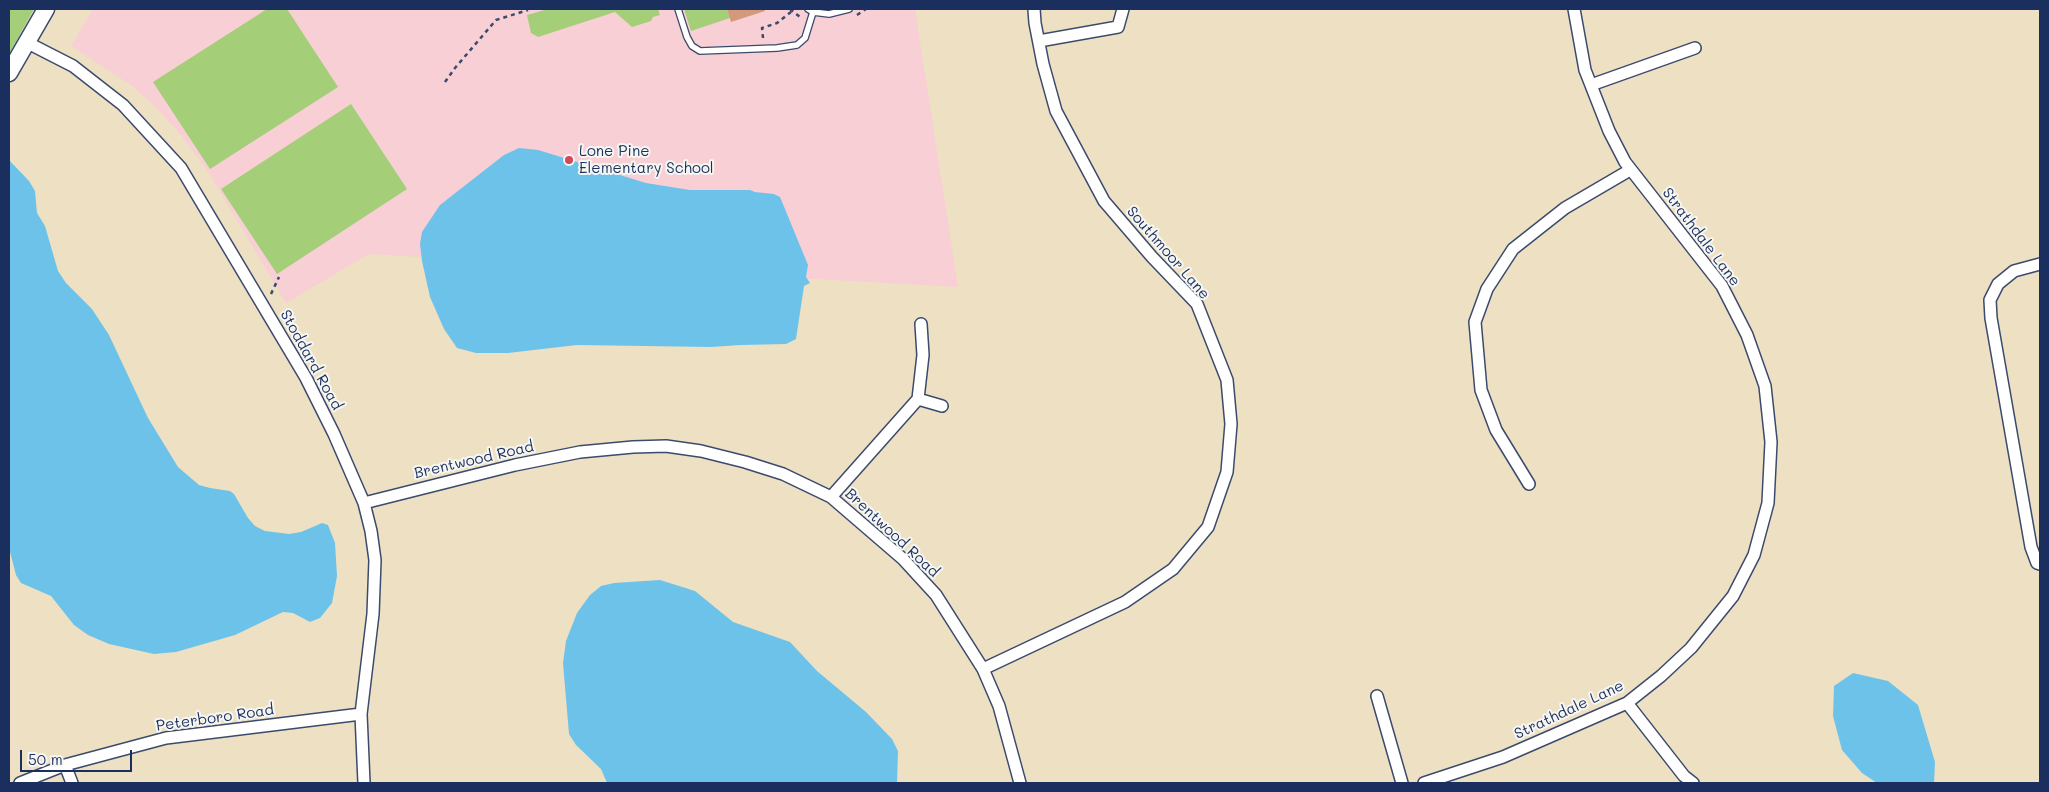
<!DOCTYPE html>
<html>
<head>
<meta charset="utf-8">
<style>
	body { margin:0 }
	#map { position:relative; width:2049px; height:792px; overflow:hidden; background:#eee0c2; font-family:Mali,sans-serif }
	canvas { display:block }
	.frame { position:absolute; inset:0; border:10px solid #1b2f5e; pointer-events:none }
	.scale { position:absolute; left:20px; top:750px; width:112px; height:22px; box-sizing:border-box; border:2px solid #1b2f5e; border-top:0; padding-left:6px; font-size:15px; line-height:18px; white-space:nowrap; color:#1b2f5e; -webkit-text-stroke:4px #f6f6f2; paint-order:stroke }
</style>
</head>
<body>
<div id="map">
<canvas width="2049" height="792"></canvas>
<div class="frame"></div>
<div class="scale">50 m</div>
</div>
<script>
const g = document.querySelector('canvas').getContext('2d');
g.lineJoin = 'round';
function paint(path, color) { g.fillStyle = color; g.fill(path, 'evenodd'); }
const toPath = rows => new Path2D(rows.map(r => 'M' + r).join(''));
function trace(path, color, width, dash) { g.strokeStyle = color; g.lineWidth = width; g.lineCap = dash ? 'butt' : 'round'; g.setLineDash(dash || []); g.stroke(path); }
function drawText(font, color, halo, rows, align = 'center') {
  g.font = font + ' Mali,sans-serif'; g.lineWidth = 4; g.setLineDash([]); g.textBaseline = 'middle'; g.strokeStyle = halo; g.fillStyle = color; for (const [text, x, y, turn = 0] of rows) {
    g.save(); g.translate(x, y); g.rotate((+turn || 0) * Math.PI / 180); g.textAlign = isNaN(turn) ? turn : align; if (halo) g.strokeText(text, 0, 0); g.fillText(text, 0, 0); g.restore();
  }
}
paint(toPath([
	[93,9,915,9,958,287,369,254,286,303,207,170,181,135,156,107,131,85,71,46]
]), '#f7cfd4');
paint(toPath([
	[9,9,34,9,9,54],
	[267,9,287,9,338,87,210,169,153,82],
	[548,9,658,9,660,15,653,17,651,21,632,27,615,12,538,37,531,33,527,15],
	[684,9,727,9,730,18,691,31],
	[351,104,407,189,277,274,221,189]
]), '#a5ce79');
paint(toPath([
	[519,148,538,150,646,183,690,190,750,190,755,192,774,194,780,197,808,265,806,277,810,283,804,286,796,339,786,344,741,345,711,347,577,345,508,353,476,353,457,348,444,329,430,297,422,261,420,244,422,232,440,205,504,155],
	[9,160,29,181,35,191,37,213,45,226,58,271,66,283,92,309,109,335,148,418,178,467,199,485,210,488,230,491,234,494,248,518,255,526,265,531,289,534,301,532,322,523,328,525,335,543,337,576,332,603,320,618,310,622,293,613,283,612,235,635,176,652,154,654,109,644,88,635,74,625,51,596,21,583,16,575,9,548,10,518],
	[660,580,695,591,733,622,790,642,817,671,866,712,892,739,898,751,897,783,607,783,601,769,576,745,569,734,563,663,566,641,577,613,590,595,601,586,614,583],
	[1853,673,1888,681,1918,705,1935,762,1934,783,1877,783,1862,773,1842,750,1833,716,1834,686]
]), '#6dc2ea');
paint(toPath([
	[727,9,764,9,765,11,731,22]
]), '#d3997a');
const lane = toPath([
	[678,9,687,37,692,46,700,51,777,48,797,45,805,38,813,12],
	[808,9,813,12,829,14,849,9]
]);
const street = toPath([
	[1039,41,1118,27,1123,9],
	[26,42,73,66,123,105,181,168,306,378,334,434,364,503,371,531,375,560,373,614,361,714,364,783],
	[1591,85,1695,48],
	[2040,264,2014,271,1998,284,1990,300,1991,318,2031,547,2037,563,2040,564],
	[918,399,942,406],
	[1529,484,1496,430,1481,390,1475,322,1487,289,1513,249,1565,208,1630,170],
	[831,497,918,399,923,355,921,324],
	[364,503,515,465,580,452,633,447,666,446,701,451,745,462,783,474,831,497,903,559,936,595,983,669,999,706,1020,783],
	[983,669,1125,602,1173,569,1208,527,1227,472,1231,424,1227,380,1197,304,1152,257,1104,201,1056,111,1043,64,1035,23,1034,9],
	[1377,696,1402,783],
	[1627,703,1684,776,1693,783],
	[65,765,72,783],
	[20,783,65,765,166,738,361,714],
	[1424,783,1503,757,1627,703,1661,676,1691,648,1733,596,1754,555,1768,503,1771,442,1765,386,1747,335,1722,286,1625,162,1609,131,1585,70,1574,9]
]);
const secondary = toPath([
	[9,73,46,9]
]);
trace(lane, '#3b4a6d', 8);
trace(street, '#3b4a6d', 14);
trace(secondary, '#3b4a6d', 19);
trace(toPath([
	[790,9,800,17],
	[857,15,866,9],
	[763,38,762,28,777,23,792,11],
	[445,82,455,68,496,20,528,10],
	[271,294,279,277]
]), '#3b4a6d', 2.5, [4, 4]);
trace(lane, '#fff', 5.5);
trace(street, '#fff', 11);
trace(secondary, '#fff', 16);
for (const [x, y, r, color] of [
	[569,160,5,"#d1495b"]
]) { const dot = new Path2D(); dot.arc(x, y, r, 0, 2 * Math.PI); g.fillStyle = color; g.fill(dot); trace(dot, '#f6f6f2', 2); }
drawText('15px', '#1b2f5e', '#f6f6f2', [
	["Lone Pine",579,151],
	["Elementary School",579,168]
], 'left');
drawText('15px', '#1b2f5e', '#f6f6f2', [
	["Strathdale Lane",1701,237,53],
	["Southmoor Lane",1168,253,49],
	["Stoddard Road",311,360,61],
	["Brentwood Road",474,460,-13],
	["Brentwood Road",892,533,43],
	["Strathdale Lane",1569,710,-25],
	["Peterboro Road",215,718,-8]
]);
</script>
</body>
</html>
